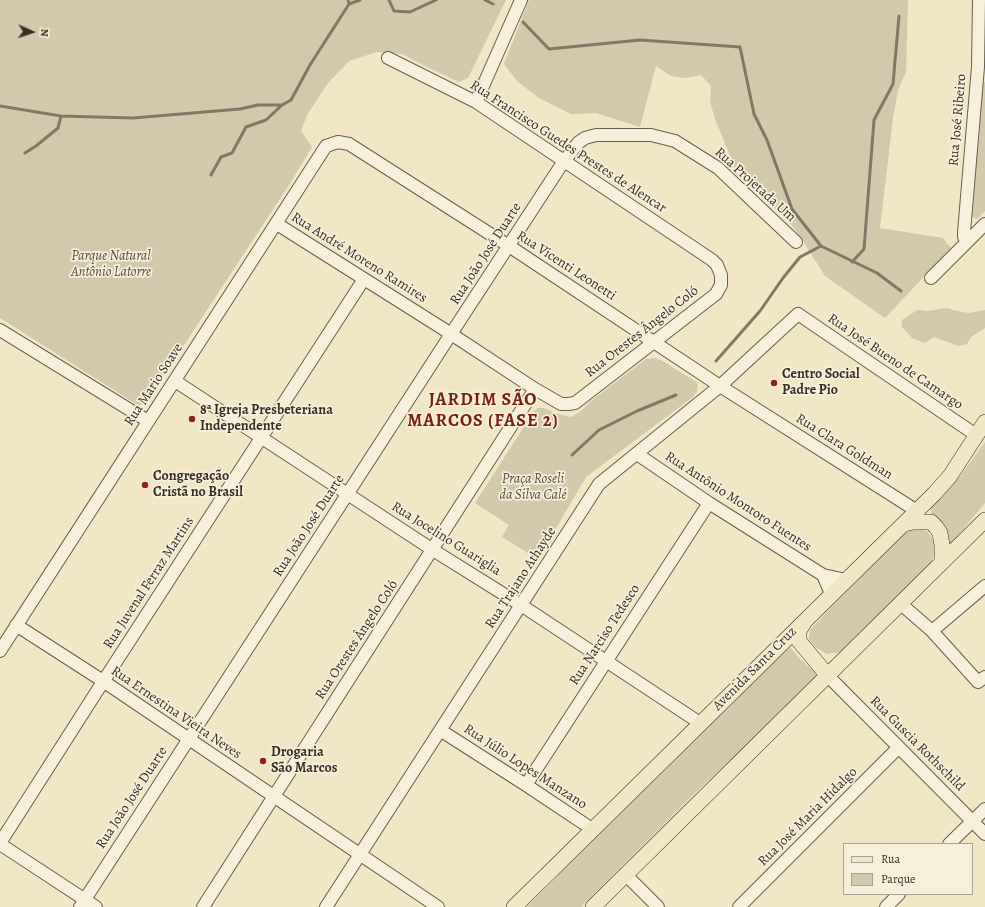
<!DOCTYPE html>
<html>
<head>
<meta charset="utf-8">
<style>
	body { margin:0 }
	#map { position:relative; width:985px; height:907px; overflow:hidden; background:#f1e7c5; font-family:Alegreya,serif }
	canvas { display:block }
	.legend { position:absolute; left:843px; top:843px; width:130px; height:52px; box-sizing:border-box; background:#f6efd9; border:1px solid #aaa391; margin:0; padding:5px 7px; list-style:none; font-size:12px; color:#393025 }
	.legend li { display:flex; align-items:center; gap:8px; height:20px }
	.legend b { width:20px; border:1px solid #aaa391 }
	.north { position:absolute; left:12px; top:12px; width:40px; height:40px; -webkit-text-stroke:3px #f6efd9; paint-order:stroke; rotate:93deg; font-size:11px; font-weight:700; line-height:16px; text-align:center; color:#393025 }
	.north::after { content:''; display:block; margin:auto; width:14px; height:18px; background:#393025; clip-path:polygon(50% 0,100% 100%,50% 72%,0 100%) }
</style>
</head>
<body>
<div id="map">
<canvas width="985" height="907"></canvas>
<ul class="legend">
<li><b style="height:5px;background:#f1e7c5"></b>Rua</li>
<li><b style="height:11px;background:#d2c8aa"></b>Parque</li>
</ul>
<div class="north">N</div>
</div>
<script>
const g = document.querySelector('canvas').getContext('2d');
g.lineJoin = 'round';
function paint(path, color) { g.fillStyle = color; g.fill(path, 'evenodd'); }
const toPath = rows => new Path2D(rows.map(r => 'M' + r).join(''));
function trace(path, color, width, dash) { g.strokeStyle = color; g.lineWidth = width; g.lineCap = dash ? 'butt' : 'round'; g.setLineDash(dash || []); g.stroke(path); }
function drawText(font, color, halo, rows, align = 'center') {
  g.font = font + ' Alegreya,serif'; g.lineWidth = 3.5; g.setLineDash([]); g.textBaseline = 'middle'; g.strokeStyle = halo; g.fillStyle = color; for (const [text, x, y, turn = 0] of rows) {
    g.save(); g.translate(x, y); g.rotate((+turn || 0) * Math.PI / 180); g.textAlign = isNaN(turn) ? turn : align; if (halo) g.strokeText(text, 0, 0); g.fillText(text, 0, 0); g.restore();
  }
}
paint(toPath([
	[0,0,506,0,468,78,459,82,429,68,402,54,377,52,349,61,328,83,307,115,301,131,312,147,289,185,146,403,141,405,136,404,0,318],
	[529,0,908,0,906,72,898,90,893,118,880,228,943,238,951,248,885,318,825,276,801,238,787,219,758,194,735,168,715,119,710,102,711,86,701,75,685,78,671,76,656,66,640,127,596,113,571,114,539,98,518,82,504,64],
	[985,82,985,211,977,219,972,217,981,87,983,83],
	[947,308,957,311,969,313,985,310,985,328,971,337,967,344,958,346,934,337,925,343,912,338,902,327,902,320,917,310,928,311],
	[655,358,661,360,698,383,697,391,693,397,586,477,538,559,502,537,509,525,475,503,534,411,538,408,544,408,558,414,571,417,581,411,591,401,646,359],
	[985,442,985,503,949,546,940,522,931,514,931,508,961,475],
	[915,528,927,531,934,541,935,553,930,564,842,652,827,654,815,647,809,639,810,630,833,605,902,535],
	[791,648,800,659,816,673,816,678,813,683,695,793,581,907,527,907,631,801,784,649]
]), '#d2c8aa');
trace(toPath([
	[348,0,349,4,360,0],
	[389,0,394,11,410,12,436,0],
	[485,0,493,4],
	[523,22,549,49,640,40,740,47,754,114,767,140,792,209,821,246,877,273,901,291],
	[0,106,61,116,133,118,240,109,258,105,282,105],
	[25,153,36,146,58,128,61,116],
	[211,175,221,157,232,153,246,127,266,120,282,105,291,100,310,65,349,4],
	[852,262,864,249,874,120,893,84,899,16],
	[716,361,760,311,783,278,800,257,821,246],
	[572,455,599,430,637,411,676,395]
]), '#827965', 3);
const minor = toPath([
	[476,102,521,0],
	[277,224,445,330,535,389,561,404,568,404,575,403,716,294,721,285,721,275,717,265,712,260,476,102,388,58],
	[967,242,964,237,964,232,978,67,979,0],
	[931,278,985,224],
	[0,330,148,421],
	[175,381,433,550,521,605,700,723],
	[637,454,709,503,823,575],
	[831,594,823,575,846,580],
	[901,604,932,631,978,682,985,677],
	[16,625,103,681,438,907],
	[932,631,985,586],
	[0,651,326,146,338,142,349,144,509,246,720,386,917,511],
	[828,676,985,834],
	[440,730,526,785,592,829],
	[526,785,709,503],
	[0,843,99,688,364,279],
	[0,844,96,907],
	[949,844,985,809],
	[625,874,658,907],
	[80,907,451,334,560,167,578,143,585,138,596,135,651,135,675,141,718,168,796,242],
	[203,907,535,389],
	[326,907,599,484,720,386,798,314,976,435],
	[739,907,898,748],
	[886,907,899,894]
]);
const major = toPath([
	[904,524,913,522,931,522,936,527,940,533,942,545,942,562],
	[805,621,799,631,799,641,828,676],
	[514,907,934,494,950,476,985,422],
	[593,907,985,520]
]);
trace(minor, '#675e4d', 14);
trace(major, '#393025', 16);
trace(minor, '#f6efd9', 12);
trace(major, '#f1e7c5', 15);
for (const [x, y, r, color] of [
	[774,383,4,"#8f2418"],
	[192,419,4,"#8f2418"],
	[145,485,4,"#8f2418"],
	[263,761,4,"#8f2418"]
]) { const dot = new Path2D(); dot.arc(x, y, r, 0, 2 * Math.PI); g.fillStyle = color; g.fill(dot); trace(dot, '#f6efd9', 1.5); }
drawText('14px', '#393025', '#f6efd9', [
	["Rua José Ribeiro",958,120,-85],
	["Rua Francisco Guedes Prestes de Alencar",568,147,33],
	["Rua Projetada Um",755,185,42],
	["Rua João José Duarte",486,254,-57],
	["Rua André Moreno Ramires",359,258,32],
	["Rua Vicenti Leonetti",566,266,33],
	["Rua Orestes Ângelo Coló",642,332,-38],
	["Rua José Bueno de Camargo",895,362,34],
	["Rua Mario Soave",154,385,-57],
	["Rua Clara Goldman",844,447,32],
	["Rua Antônio Montoro Fuentes",738,502,33],
	["Rua João José Duarte",309,526,-57],
	["Rua Jocelino Guariglia",446,539,32],
	["Rua Trajano Athayde",521,578,-57],
	["Rua Juvenal Ferraz Martins",149,583,-57],
	["Rua Narciso Tedesco",605,635,-57],
	["Rua Orestes Ângelo Coló",357,640,-57],
	["Avenida Santa Cruz",755,669,-45],
	["Rua Ernestina Vieira Neves",176,713,34],
	["Rua Guscia Rothschild",917,744,45],
	["Rua Júlio Lopes Manzano",525,767,33],
	["Rua João José Duarte",132,798,-57],
	["Rua José Maria Hidalgo",808,817,-45]
]);
drawText('italic 14px', '#584e40', '#f6efd9', [
	["Parque Natural",111,257],
	["Antônio Latorre",111,273],
	["Praça Roseli",533,480],
	["da Silva Calé",533,496]
]);
drawText('bold 14px', '#393025', '#f6efd9', [
	["Centro Social",782,375],
	["Padre Pio",782,391],
	["8ª Igreja Presbeteriana",200,411],
	["Independente",200,427],
	["Congregação",153,477],
	["Cristã no Brasil",153,493],
	["Drogaria",271,753],
	["São Marcos",271,769]
], 'left');
g.letterSpacing = '1px';
drawText('bold 18px', '#7a1f14', '#f6efd9', [
	["JARDIM SÃO",483,401],
	["MARCOS (FASE 2)",483,422]
]);
g.letterSpacing = '0px';
</script>
</body>
</html>
